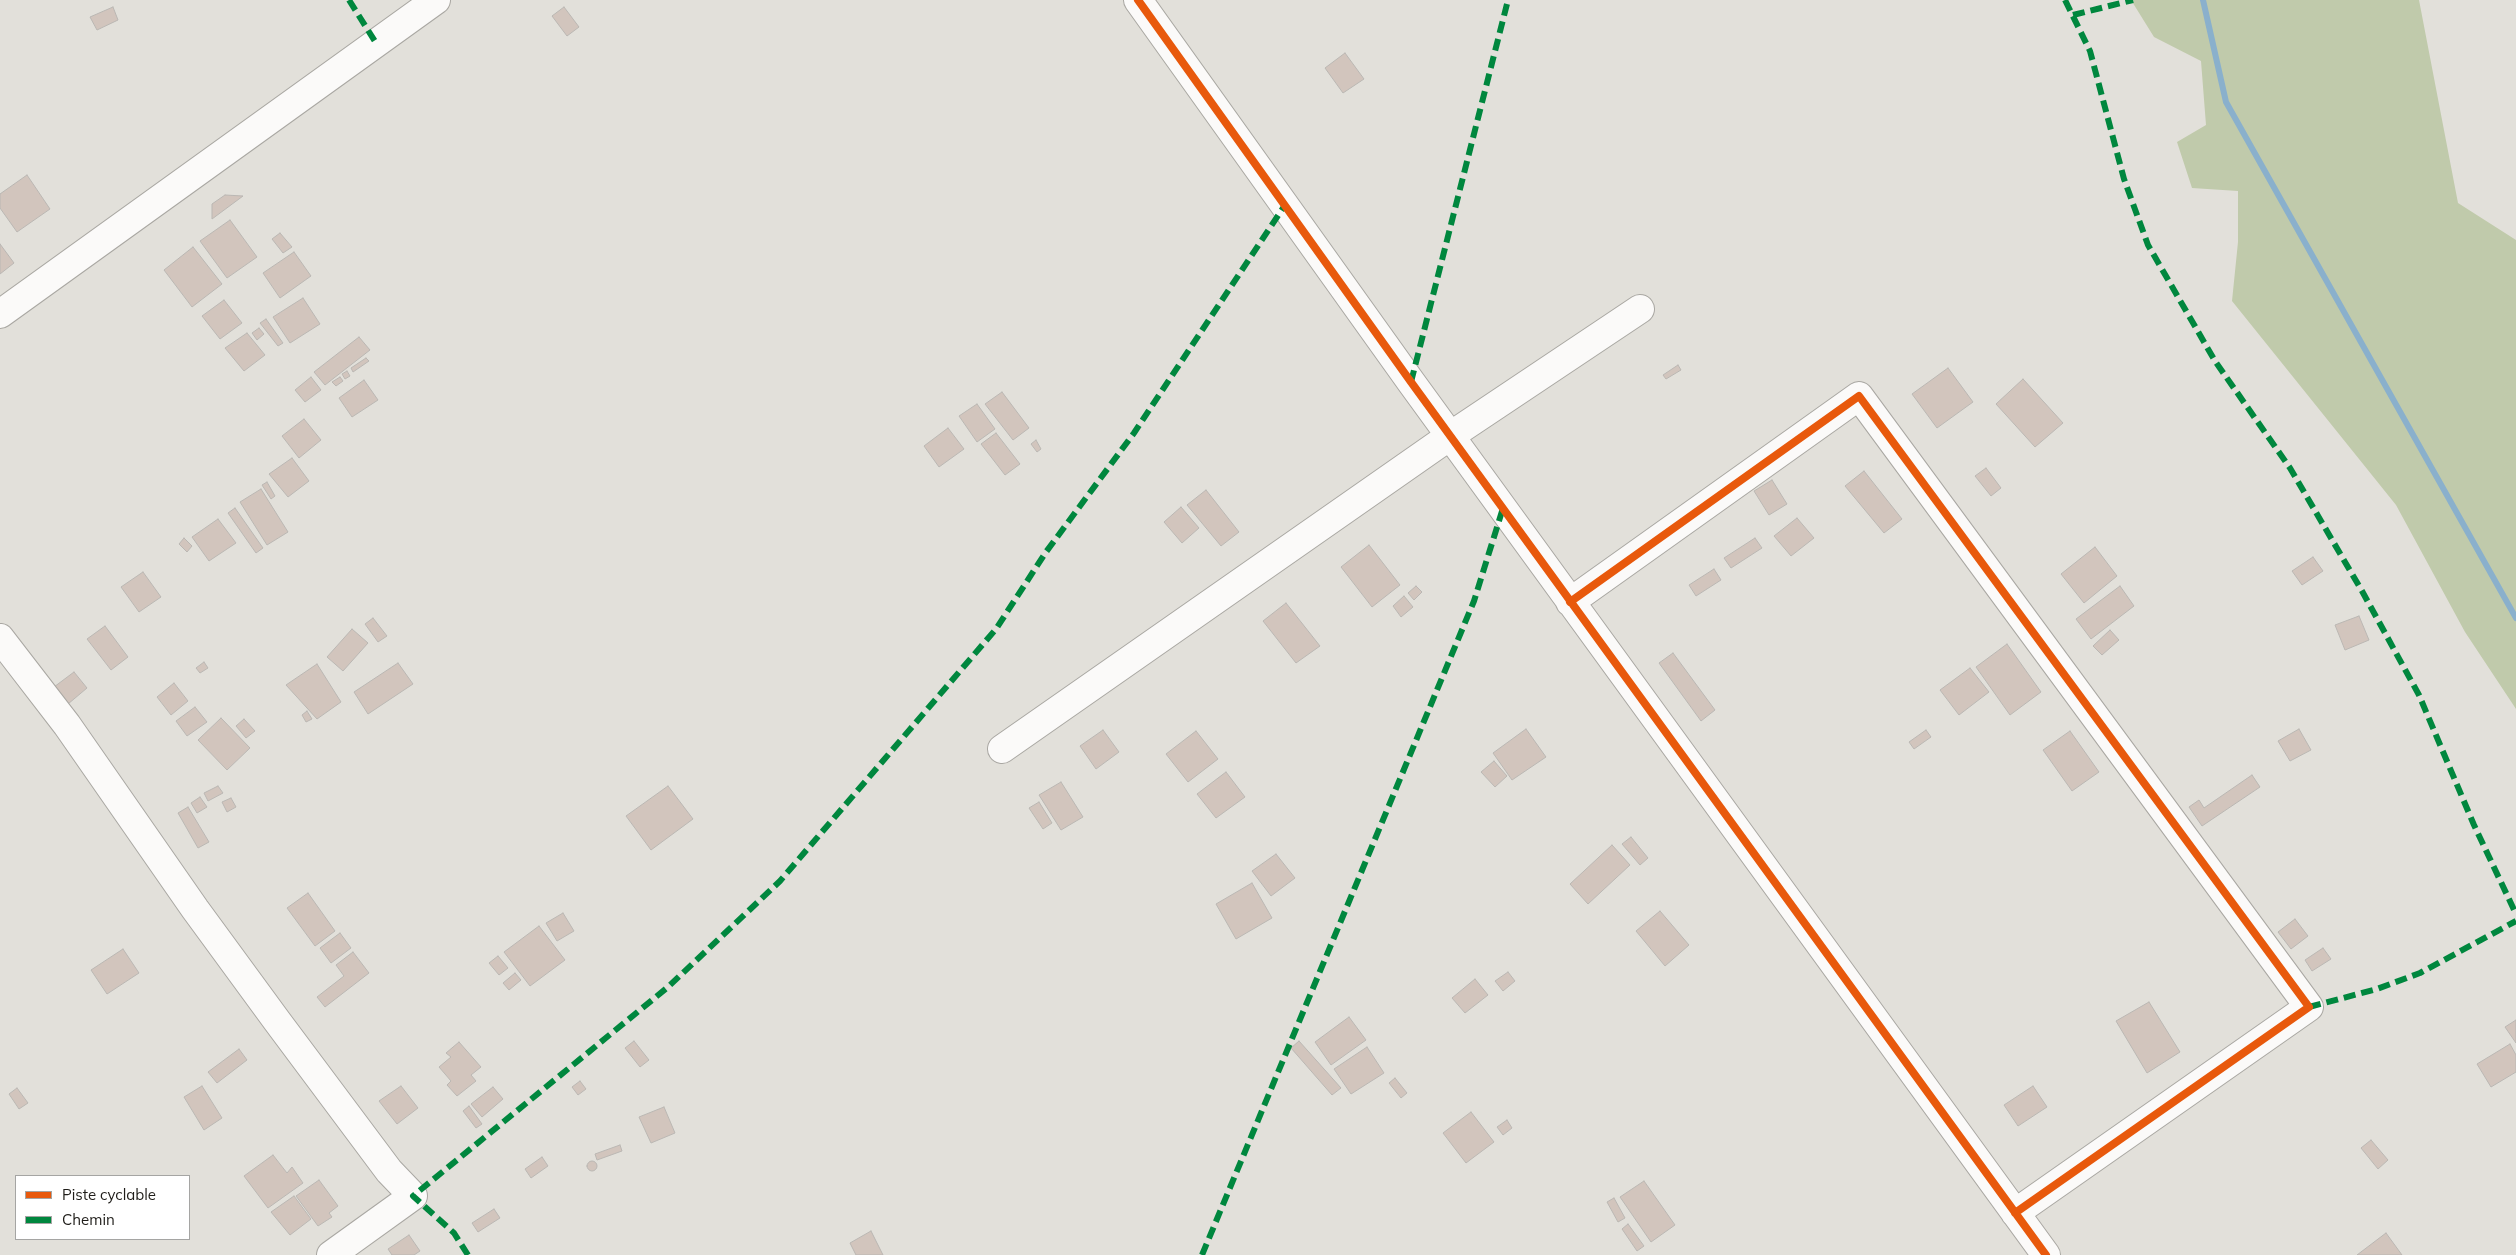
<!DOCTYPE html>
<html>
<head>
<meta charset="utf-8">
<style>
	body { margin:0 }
	#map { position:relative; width:2516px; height:1255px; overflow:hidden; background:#e2e0da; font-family:Mulish,sans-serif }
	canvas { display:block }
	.legend { position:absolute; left:15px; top:1175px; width:175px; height:65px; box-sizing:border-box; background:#fff; border:1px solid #a5a5a3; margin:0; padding:6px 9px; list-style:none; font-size:15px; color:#1f1d19 }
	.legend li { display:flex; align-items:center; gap:10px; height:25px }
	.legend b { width:25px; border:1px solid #a5a5a3 }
</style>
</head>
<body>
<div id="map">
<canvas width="2516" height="1255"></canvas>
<ul class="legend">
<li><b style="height:6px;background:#e8590c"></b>Piste cyclable</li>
<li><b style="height:6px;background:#00873e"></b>Chemin</li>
</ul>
</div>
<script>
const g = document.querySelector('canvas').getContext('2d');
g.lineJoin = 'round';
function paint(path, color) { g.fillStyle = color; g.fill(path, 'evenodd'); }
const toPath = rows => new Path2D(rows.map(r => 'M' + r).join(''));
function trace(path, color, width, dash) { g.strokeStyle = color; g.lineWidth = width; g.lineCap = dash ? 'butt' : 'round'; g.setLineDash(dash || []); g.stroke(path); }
paint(toPath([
	[2131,0,2419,0,2458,203,2516,240,2516,709,2465,632,2396,505,2232,301,2238,242,2238,191,2192,188,2177,142,2206,125,2201,61,2154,37]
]), '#c0caab');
trace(toPath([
	[2203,0,2226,102,2516,618]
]), '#8ab0cc', 6);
const building = toPath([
	[113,7,118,20,97,30,90,17,113,7],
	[564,7,579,27,567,36,552,16,564,7],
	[1345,53,1364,79,1343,93,1325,68,1345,53],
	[27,175,50,209,17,232,0,208,0,194,27,175],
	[225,195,243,196,212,219,212,204,225,195],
	[230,220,257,257,227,278,200,241,230,220],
	[280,233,292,247,283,253,272,239,280,233],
	[0,244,14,263,0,274,0,244],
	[193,247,222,284,192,307,164,270,193,247],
	[294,252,311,276,280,298,263,273,294,252],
	[303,298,320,324,290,343,273,317,303,298],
	[224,300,242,323,220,339,202,316,224,300],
	[266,319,283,343,278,346,260,323,266,319],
	[259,328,264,334,257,340,252,333,259,328],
	[247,333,265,355,244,371,225,348,247,333],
	[359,337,370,350,325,385,314,372,359,337],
	[366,358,369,361,353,372,351,368,366,358],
	[1678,365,1681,370,1666,379,1663,375,1678,365],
	[1948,368,1973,402,1937,428,1912,394,1948,368],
	[347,371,350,376,345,379,342,374,347,371],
	[311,377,321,390,305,402,295,390,311,377],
	[340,377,343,381,336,386,332,382,340,377],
	[2023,379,2063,423,2035,447,1996,404,2023,379],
	[364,380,378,400,352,417,339,398,364,380],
	[1002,392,1029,428,1013,440,985,404,1002,392],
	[977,404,995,429,977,442,959,416,977,404],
	[304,419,321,440,299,458,282,436,304,419],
	[948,428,964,449,939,467,924,446,948,428],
	[996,433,1020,464,1005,475,981,444,996,433],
	[1036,440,1041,449,1037,452,1031,444,1036,440],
	[292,458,309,481,288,497,269,474,292,458],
	[1986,468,2001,488,1991,496,1975,476,1986,468],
	[1864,471,1902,519,1884,533,1845,486,1864,471],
	[1772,480,1787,504,1769,515,1754,491,1772,480],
	[267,482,275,496,271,499,262,485,267,482],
	[261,489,288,532,267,545,240,502,261,489],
	[1206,490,1239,532,1221,546,1187,505,1206,490],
	[1181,507,1199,528,1182,543,1164,522,1181,507],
	[235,508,263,548,256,553,228,513,235,508],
	[1797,518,1814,538,1791,556,1774,536,1797,518],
	[218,519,236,543,209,561,192,537,218,519],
	[184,538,192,546,187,552,179,544,184,538],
	[1755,538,1762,548,1731,568,1724,558,1755,538],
	[1369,545,1400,585,1372,607,1341,567,1369,545],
	[2095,547,2117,576,2084,603,2061,574,2095,547],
	[2313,557,2323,571,2302,585,2292,571,2313,557],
	[1714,569,1721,580,1696,596,1689,585,1714,569],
	[143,572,161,597,139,612,121,587,143,572],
	[1416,586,1422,592,1414,600,1408,593,1416,586],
	[2120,586,2134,606,2091,639,2076,619,2120,586],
	[1404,596,1413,607,1401,617,1393,606,1404,596],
	[1286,603,1320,646,1296,663,1263,621,1286,603],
	[2359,616,2369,640,2345,650,2335,625,2359,616],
	[373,618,387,636,378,642,365,624,373,618],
	[105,626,128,657,111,670,87,639,105,626],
	[352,629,368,643,343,671,327,657,352,629],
	[2110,630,2119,640,2102,655,2093,646,2110,630],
	[2007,644,2041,692,2010,715,1976,667,2007,644],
	[1673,653,1715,710,1701,721,1659,663,1673,653],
	[204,662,208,668,200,673,196,668,204,662],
	[398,663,413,684,368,714,354,692,398,663],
	[317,664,341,702,317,719,286,685,317,664],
	[1970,668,1989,692,1959,715,1940,690,1970,668],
	[74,672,87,688,68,704,54,687,74,672],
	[174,683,188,701,171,715,157,697,174,683],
	[195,707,207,722,187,736,176,721,195,707],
	[307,711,312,719,306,722,302,715,307,711],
	[221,718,250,748,227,770,198,740,221,718],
	[244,719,255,731,246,738,236,726,244,719],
	[1526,729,1546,757,1512,780,1493,753,1526,729],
	[2299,729,2311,750,2290,761,2278,741,2299,729],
	[1103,730,1119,752,1096,769,1080,746,1103,730],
	[1926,730,1931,737,1914,749,1909,742,1926,730],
	[1196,731,1218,759,1188,782,1166,754,1196,731],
	[2070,731,2099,772,2072,791,2043,750,2070,731],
	[1494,761,1507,776,1495,787,1481,772,1494,761],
	[1226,772,1245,797,1216,818,1197,794,1226,772],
	[2252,775,2260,787,2202,826,2189,807,2199,800,2204,808,2252,775],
	[1061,782,1083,817,1061,830,1039,795,1061,782],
	[218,786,223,793,208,801,204,793,218,786],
	[668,786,693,819,651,850,626,816,668,786],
	[200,797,207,807,197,813,191,803,200,797],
	[231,798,236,807,227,812,222,802,231,798],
	[1039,802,1052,823,1043,829,1029,808,1039,802],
	[188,807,209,842,198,848,178,813,188,807],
	[1631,837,1648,858,1640,865,1622,844,1631,837],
	[1612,845,1630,865,1588,904,1570,884,1612,845],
	[1276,854,1295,878,1271,896,1252,871,1276,854],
	[1252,883,1272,918,1236,939,1216,904,1252,883],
	[308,893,335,931,315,946,287,908,308,893],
	[1660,911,1689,945,1665,966,1636,931,1660,911],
	[563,913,574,931,557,941,546,923,563,913],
	[2295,919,2308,936,2291,949,2278,932,2295,919],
	[539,926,565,960,530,986,504,952,539,926],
	[340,933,351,948,331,963,320,948,340,933],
	[2323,948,2331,959,2312,971,2305,960,2323,948],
	[123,949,139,973,107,994,91,970,123,949],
	[353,952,369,973,325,1007,317,997,344,976,336,965,353,952],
	[498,956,508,968,499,975,489,963,498,956],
	[1508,972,1515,981,1503,991,1495,981,1508,972],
	[515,973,521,980,509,990,503,983,515,973],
	[1475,979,1488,995,1465,1013,1452,998,1475,979],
	[2149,1002,2180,1052,2147,1073,2116,1021,2149,1002],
	[1349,1017,1366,1040,1331,1065,1315,1042,1349,1017],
	[2516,1020,2516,1043,2505,1027,2516,1020],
	[634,1041,649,1060,640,1067,625,1048,634,1041],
	[1299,1041,1341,1088,1332,1095,1291,1048,1299,1041],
	[459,1042,481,1067,471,1075,476,1081,457,1096,447,1085,451,1081,439,1067,451,1057,446,1053,459,1042],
	[2510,1044,2516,1055,2516,1072,2491,1087,2477,1064,2510,1044],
	[1367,1047,1384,1073,1351,1094,1334,1069,1367,1047],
	[239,1049,247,1060,217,1083,208,1072,239,1049],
	[1395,1078,1407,1093,1401,1098,1389,1083,1395,1078],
	[580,1081,586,1089,578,1095,572,1087,580,1081],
	[202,1086,222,1118,204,1130,184,1097,202,1086],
	[401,1086,418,1108,397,1124,379,1101,401,1086],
	[2033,1086,2047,1107,2018,1126,2004,1105,2033,1086],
	[493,1087,503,1099,482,1117,471,1104,493,1087],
	[17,1088,28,1103,19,1109,9,1094,17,1088],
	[469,1106,482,1124,476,1128,463,1111,469,1106],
	[664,1107,675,1133,651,1143,639,1117,664,1107],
	[1471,1112,1494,1142,1466,1163,1443,1133,1471,1112],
	[1507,1120,1512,1128,1503,1135,1497,1127,1507,1120],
	[2371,1140,2388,1160,2378,1169,2361,1148,2371,1140],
	[620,1145,622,1151,597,1160,595,1154,620,1145],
	[273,1155,287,1173,292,1167,303,1183,268,1208,244,1176,273,1155],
	[542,1157,548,1166,531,1178,525,1169,542,1157],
	'587 1166a5 5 0 1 1 10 0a5 5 0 1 1-10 0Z',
	[319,1180,338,1206,329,1213,332,1217,318,1226,296,1196,319,1180],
	[1644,1181,1675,1225,1651,1242,1620,1197,1644,1181],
	[294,1196,311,1219,290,1235,271,1212,294,1196],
	[1614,1198,1625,1218,1618,1222,1607,1202,1614,1198],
	[494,1209,500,1218,478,1232,472,1223,494,1209],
	[1628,1224,1644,1246,1637,1251,1622,1229,1628,1224],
	[871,1231,883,1255,856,1255,850,1243,871,1231],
	[2386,1233,2402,1255,2357,1255,2386,1233],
	[409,1235,420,1251,414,1255,392,1255,388,1249,409,1235]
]);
paint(building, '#d2c5bd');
trace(building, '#bab7b3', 1);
const minor = toPath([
	[1138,0,1411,382,2046,1255],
	[0,314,436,0],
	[1570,602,1859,396,2309,1007,2015,1213],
	[0,638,67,725,195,909,277,1021,389,1171,413,1196,331,1255],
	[1002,749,1450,436,1640,309]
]);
trace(minor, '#a9a7a2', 30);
trace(minor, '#fbfaf9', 28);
trace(toPath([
	[349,0,376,43],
	[2065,0,2090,51,2124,179,2148,245,2215,361,2290,468,2362,591,2419,695,2474,825,2516,914],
	[2073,15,2133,0],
	[1411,382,1508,0],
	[2309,1007,2377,989,2420,973,2516,921],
	[468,1255,454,1233,413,1196,668,987,780,881,996,629,1046,552,1134,433,1285,205],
	[1202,1255,1474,601,1503,508]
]), '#00873e', 6, [12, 6]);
trace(toPath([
	[1138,0,1411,382,2046,1255],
	[1570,602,1859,396,2309,1007,2015,1213]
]), '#e8590c', 8);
</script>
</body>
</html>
